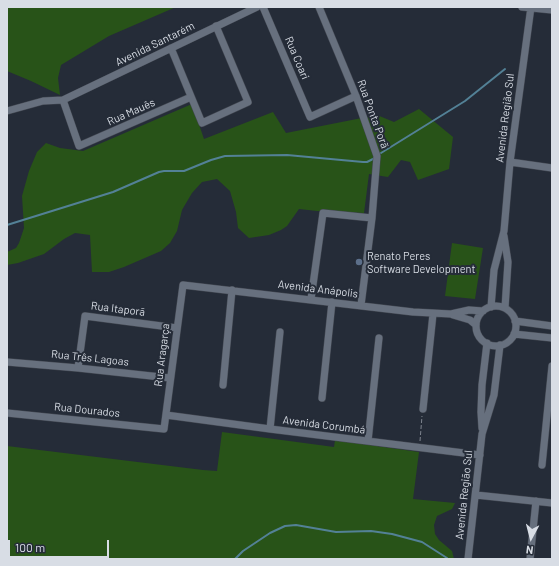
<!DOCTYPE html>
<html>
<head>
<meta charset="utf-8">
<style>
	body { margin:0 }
	#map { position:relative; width:559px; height:566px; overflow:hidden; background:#252c38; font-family:Barlow,sans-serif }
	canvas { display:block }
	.frame { position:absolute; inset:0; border:8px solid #d8dde5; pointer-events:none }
	.north { position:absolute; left:511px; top:518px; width:40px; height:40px; -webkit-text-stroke:3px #252c38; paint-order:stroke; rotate:187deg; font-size:11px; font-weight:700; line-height:16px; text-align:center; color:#d8dde5 }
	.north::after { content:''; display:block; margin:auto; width:14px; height:18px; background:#d8dde5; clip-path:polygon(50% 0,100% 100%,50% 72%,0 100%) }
	.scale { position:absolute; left:8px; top:540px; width:101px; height:18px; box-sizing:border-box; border:2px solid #d8dde5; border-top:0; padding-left:5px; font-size:12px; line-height:14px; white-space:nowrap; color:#d8dde5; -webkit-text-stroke:3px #252c38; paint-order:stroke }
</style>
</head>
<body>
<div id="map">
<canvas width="559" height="566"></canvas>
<div class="frame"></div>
<div class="north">N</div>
<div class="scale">100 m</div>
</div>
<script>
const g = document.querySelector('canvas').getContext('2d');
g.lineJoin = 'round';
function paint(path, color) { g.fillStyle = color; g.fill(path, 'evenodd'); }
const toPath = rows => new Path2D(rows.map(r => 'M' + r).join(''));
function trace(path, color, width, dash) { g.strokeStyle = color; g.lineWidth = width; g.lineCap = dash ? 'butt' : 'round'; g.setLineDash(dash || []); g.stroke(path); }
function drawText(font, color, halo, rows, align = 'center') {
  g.font = font + ' Barlow,sans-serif'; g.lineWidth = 4; g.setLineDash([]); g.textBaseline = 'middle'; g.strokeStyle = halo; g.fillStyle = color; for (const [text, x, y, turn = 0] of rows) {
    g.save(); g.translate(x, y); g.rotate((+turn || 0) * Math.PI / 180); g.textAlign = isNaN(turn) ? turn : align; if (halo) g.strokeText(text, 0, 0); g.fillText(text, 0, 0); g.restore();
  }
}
paint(toPath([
	[7,7,176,7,109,36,61,65,58,78,60,95,31,81,7,71],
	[192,104,204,139,273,112,286,133,377,115,394,122,419,109,453,137,449,169,418,180,410,162,401,160,388,177,369,174,364,213,317,211,299,209,287,226,281,230,269,235,249,238,238,228,236,212,230,191,217,179,202,182,192,193,182,210,177,231,170,243,161,251,124,267,109,272,92,272,90,235,75,233,64,239,44,254,18,263,7,265,7,252,16,248,19,243,24,228,22,196,29,171,37,152,46,143,60,148,83,151],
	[452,243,483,248,475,299,445,296],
	[222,432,334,447,335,440,419,452,413,499,455,503,452,509,437,516,434,525,435,534,439,540,452,551,454,559,7,559,7,446,203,470,217,471]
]), '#285318');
trace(toPath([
	[381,153,465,101,505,69],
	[7,225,113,192,159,172,164,171,184,171,211,160,225,156,287,155,363,162,367,162,373,159],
	[235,559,243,551,270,533,285,526,296,525,336,532,371,531,392,534,422,542,447,558]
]), '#538196', 2);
const minor = toPath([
	[263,7,310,117,356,96],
	[319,7,356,96,377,156,372,218,361,305],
	[522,7,552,10],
	[171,48,202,123,248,102,216,26],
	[63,100,79,146,191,97],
	[7,111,43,101,63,100,257,7],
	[510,162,552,168],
	[504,236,508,262,505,308],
	[311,299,323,213,372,218],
	'476 326a20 20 0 1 1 40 0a20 20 0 1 1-40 0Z',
	[491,307,494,270,504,231,510,162,531,7],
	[453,315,470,320,476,325],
	[515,321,552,326],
	[514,334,552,338],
	[7,362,78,368,170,378],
	[78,368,85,316,177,328],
	[223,385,232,290],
	[322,398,332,302],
	[423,409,433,314],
	[7,413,164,429,183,285,413,312,451,314,469,310,483,311],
	[166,415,270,429,480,455],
	[482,428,481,412,482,385,487,343],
	[270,429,280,332],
	[368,441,379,338],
	[542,465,552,366],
	[476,495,552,503],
	[468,559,482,434,494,395,500,345],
	[530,559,536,501]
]);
trace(minor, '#434852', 8);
trace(toPath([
	[420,441,422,416]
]), '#7f858f', 1, [4, 2]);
trace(minor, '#67707e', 7);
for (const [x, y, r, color] of [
	[359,262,4,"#5c6f8a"]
]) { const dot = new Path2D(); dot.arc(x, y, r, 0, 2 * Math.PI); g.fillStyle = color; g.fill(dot); trace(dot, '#252c38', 1.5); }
drawText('11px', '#d8dde5', '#252c38', [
	["Avenida Santarém",155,44,-26],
	["Rua Coari",297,58,67],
	["Rua Mauês",131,112,-24],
	["Rua Ponta Porã",373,114,70],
	["Avenida Região Sul",505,118,-83],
	["Avenida Anápolis",318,289,7],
	["Rua Itaporã",118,309,7],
	["Rua Aragarça",162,355,-83],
	["Rua Três Lagoas",90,358,6],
	["Rua Dourados",87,410,6],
	["Avenida Corumbá",324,425,7],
	["Avenida Região Sul",464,495,-84]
]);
drawText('11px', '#d8dde5', '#252c38', [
	["Renato Peres",367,256],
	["Software Development",367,269]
], 'left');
</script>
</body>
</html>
